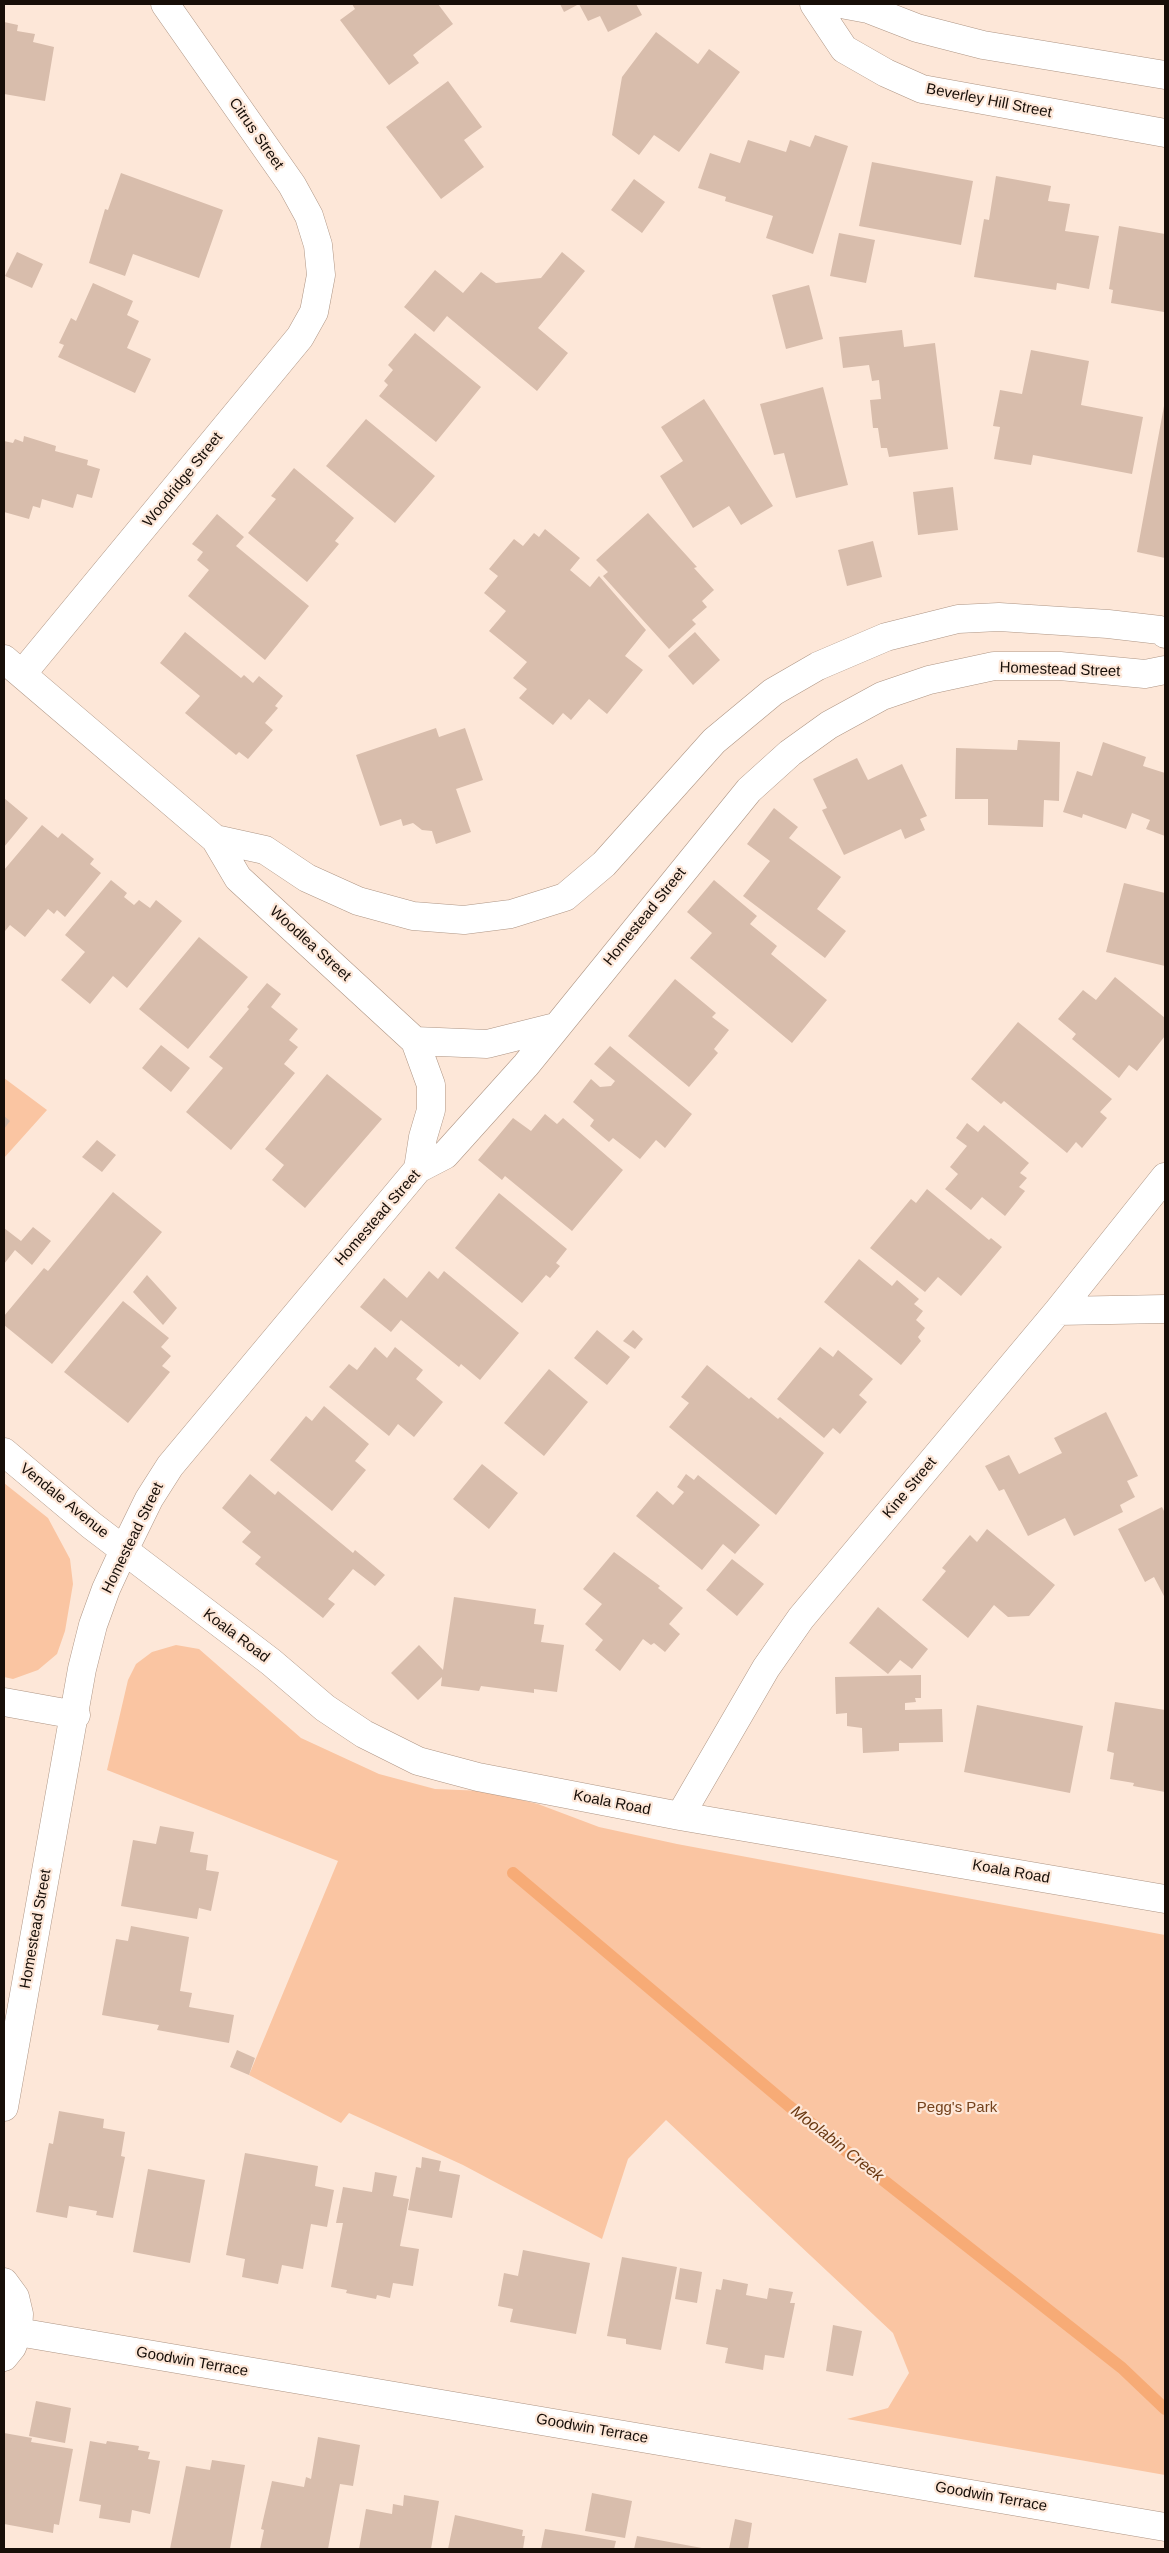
<!DOCTYPE html>
<html>
<head>
<meta charset="utf-8">
<style>
	body { margin:0 }
	#map { position:relative; width:1169px; height:2553px; overflow:hidden; background:#fde7d8; font-family:Arial,sans-serif }
	canvas { display:block }
	.frame { position:absolute; inset:0; border:5px solid #170e08; pointer-events:none }
</style>
</head>
<body>
<div id="map">
<canvas width="1169" height="2553"></canvas>
<div class="frame"></div>
</div>
<script>
const g = document.querySelector('canvas').getContext('2d');
g.lineJoin = 'round';
function paint(path, color) { g.fillStyle = color; g.fill(path, 'evenodd'); }
const toPath = rows => new Path2D(rows.map(r => 'M' + r).join(''));
function trace(path, color, width, dash) { g.strokeStyle = color; g.lineWidth = width; g.lineCap = dash ? 'butt' : 'round'; g.setLineDash(dash || []); g.stroke(path); }
function drawText(font, color, halo, rows, align = 'center') {
  g.font = font + ' Arial,sans-serif'; g.lineWidth = 4.5; g.setLineDash([]); g.textBaseline = 'middle'; g.strokeStyle = halo; g.fillStyle = color; for (const [text, x, y, turn = 0] of rows) {
    g.save(); g.translate(x, y); g.rotate((+turn || 0) * Math.PI / 180); g.textAlign = isNaN(turn) ? turn : align; if (halo) g.strokeText(text, 0, 0); g.fillText(text, 0, 0); g.restore();
  }
}
paint(toPath([
	[4,1078,47,1110,4,1158],
	[4,1483,48,1518,70,1559,73,1584,65,1631,57,1654,38,1670,13,1679,4,1677],
	[176,1645,199,1649,301,1738,379,1774,435,1789,484,1791,538,1804,599,1827,677,1844,1165,1935,1165,2475,847,2419,888,2408,909,2373,893,2333,666,2120,628,2159,602,2239,463,2165,349,2113,341,2123,249,2075,338,1861,107,1770,128,1680,136,1664,152,1652]
]), '#fac5a2');
trace(toPath([
	[513,1873,789,2106,1122,2368,1165,2409]
]), '#f7ab76', 12);
paint(toPath([
	[352,4,438,4,453,24,413,55,419,63,389,85,340,20,355,9],
	[560,4,636,4,642,15,608,32,600,16,588,21,579,4,564,12],
	[4,22,18,25,17,31,35,34,33,42,54,47,45,101,4,94],
	[656,32,698,64,709,49,740,72,679,152,654,135,639,155,612,135,622,77],
	[448,81,482,127,464,140,484,167,441,199,386,127],
	[815,135,848,146,813,254,766,238,773,216,725,201,726,197,698,188,710,153,740,163,748,140,786,152,790,140,810,147],
	[872,162,973,181,961,245,859,226],
	[121,173,223,210,199,278,133,254,125,276,89,263,105,209,108,210],
	[996,176,1051,186,1048,201,1070,204,1065,231,1099,236,1089,289,1057,283,1056,290,974,277,984,219,989,220],
	[634,179,665,202,642,233,611,210],
	[1119,226,1165,234,1164,312,1111,303,1113,290,1109,289],
	[839,233,875,240,866,283,830,276],
	[17,252,43,264,32,288,5,276],
	[562,252,585,271,538,328,568,353,537,391,447,316,434,332,404,307,435,270,463,293,481,272,496,283,541,278],
	[93,283,133,301,127,315,139,321,127,348,151,359,135,393,58,357,64,345,59,343,71,318,76,321],
	[809,285,823,339,786,349,772,295],
	[902,330,904,347,935,343,948,449,889,457,887,448,881,448,878,428,873,428,870,400,881,399,879,380,872,381,869,365,843,368,839,337],
	[415,333,481,387,436,442,379,396,388,385,384,381,393,370,388,365],
	[1031,350,1089,361,1081,405,1143,417,1132,474,1033,455,1031,465,994,459,1000,427,993,426,1000,390,1022,394],
	[823,387,848,485,796,498,784,453,774,455,760,404],
	[704,399,773,506,741,525,729,506,693,528,660,476,683,461,661,427],
	[1164,406,1165,406,1165,558,1137,552],
	[366,419,435,476,395,523,326,466],
	[24,436,56,446,55,451,88,460,87,465,100,469,92,498,77,494,73,508,42,499,40,508,33,506,29,519,4,512,4,441,13,443,15,439,23,442],
	[294,468,354,518,335,541,339,544,307,582,248,533,276,499,271,496],
	[953,487,958,530,918,535,913,492],
	[648,513,697,567,694,568,714,590,702,601,707,607,692,620,696,624,669,649,603,576,608,572,596,560],
	[217,514,244,537,236,546,309,606,265,660,188,596,209,570,197,560,203,552,192,544],
	[545,529,580,558,570,570,590,587,599,576,646,630,625,656,643,670,607,714,589,699,571,720,563,713,553,725,519,698,527,689,513,678,527,662,489,631,506,611,484,593,498,576,489,569,514,539,523,546,534,533,539,537],
	[873,541,882,577,847,586,838,550],
	[185,632,241,678,244,675,253,683,259,676,283,696,275,706,278,708,265,723,273,730,248,759,239,752,236,755,185,713,200,696,160,663],
	[695,632,720,660,693,685,668,656],
	[436,728,439,737,465,728,483,780,456,789,471,832,436,844,432,831,422,830,413,823,403,826,401,819,380,826,356,755],
	[1018,740,1060,742,1059,801,1044,800,1043,827,988,825,988,799,955,799,956,748,1017,750],
	[1103,742,1146,757,1143,766,1165,773,1165,836,1146,829,1150,820,1132,813,1126,829,1083,814,1082,818,1063,812,1077,771,1092,776],
	[857,758,868,780,902,764,927,816,920,819,925,830,905,839,901,829,844,855,822,810,827,808,813,779],
	[4,798,28,818,4,847],
	[774,808,798,827,789,838,841,877,817,909,846,931,825,958,743,896,770,861,747,844],
	[42,825,58,838,62,833,94,859,90,864,101,873,65,917,57,910,54,914,48,909,25,937,10,925,5,931,4,929,4,870],
	[111,880,127,893,124,897,134,905,139,900,150,908,156,900,182,921,127,988,113,976,90,1004,61,980,85,952,65,935],
	[714,880,757,916,750,924,777,946,771,954,827,1000,792,1043,690,958,712,933,687,912],
	[1124,883,1165,893,1165,966,1106,952],
	[199,937,248,977,188,1049,139,1009],
	[1115,977,1165,1018,1165,1036,1137,1071,1129,1065,1119,1078,1072,1039,1076,1034,1058,1019,1083,990,1096,1000],
	[675,979,716,1013,712,1017,729,1030,714,1049,718,1053,689,1087,628,1036],
	[267,983,281,994,271,1007,298,1029,289,1040,298,1047,284,1064,295,1073,231,1150,186,1112,223,1068,209,1057,249,1009,247,1007],
	[1018,1022,1112,1099,1100,1112,1107,1118,1082,1148,1076,1142,1067,1153,1004,1101,1001,1104,971,1079],
	[161,1045,190,1068,171,1092,142,1068],
	[610,1046,692,1114,665,1148,656,1140,640,1159,613,1138,609,1142,590,1126,594,1120,573,1102,591,1079,600,1087,611,1086,615,1081,594,1064],
	[327,1074,382,1119,305,1208,272,1180,284,1165,265,1149],
	[545,1114,557,1124,563,1118,623,1170,572,1231,505,1176,502,1180,478,1160,513,1118,531,1131],
	[4,1116,10,1121,4,1129],
	[967,1123,978,1132,984,1125,1029,1163,1020,1173,1027,1178,1019,1187,1025,1191,1005,1216,982,1197,971,1210,945,1189,958,1174,950,1167,967,1146,956,1138],
	[97,1140,116,1155,102,1172,82,1157],
	[927,1189,989,1240,991,1238,1002,1247,961,1296,938,1277,925,1292,870,1248,911,1199,916,1203],
	[113,1192,162,1232,52,1364,4,1325,4,1316,44,1268,48,1271],
	[499,1193,567,1249,556,1263,560,1266,550,1278,546,1275,522,1303,455,1248],
	[33,1227,51,1241,32,1265,15,1250,4,1264,4,1228,21,1241],
	[859,1259,892,1286,897,1280,919,1299,914,1304,923,1311,916,1320,925,1328,918,1337,921,1341,901,1365,824,1302],
	[429,1271,438,1279,444,1271,519,1333,480,1380,461,1364,459,1367,401,1320,391,1332,360,1307,384,1278,407,1298],
	[147,1275,177,1308,163,1325,133,1292],
	[123,1301,169,1338,161,1347,171,1356,162,1366,170,1372,128,1423,64,1372],
	[597,1330,630,1357,607,1385,574,1358],
	[633,1330,643,1339,635,1349,623,1341],
	[375,1347,387,1358,395,1347,423,1370,416,1379,443,1402,414,1437,398,1424,389,1436,329,1387,349,1364,357,1370],
	[820,1347,833,1357,838,1350,873,1379,859,1395,867,1402,840,1434,833,1428,824,1438,777,1399],
	[707,1365,749,1399,751,1397,778,1419,780,1417,824,1453,776,1515,669,1427,689,1403,681,1397],
	[549,1369,588,1402,544,1456,504,1423],
	[324,1406,369,1444,355,1461,366,1470,332,1511,270,1460,306,1416,312,1421],
	[1106,1412,1138,1476,1127,1481,1135,1497,1120,1505,1123,1512,1074,1536,1065,1518,1028,1536,1004,1489,999,1491,985,1466,1009,1455,1019,1474,1062,1453,1054,1438],
	[482,1464,518,1493,489,1529,453,1499],
	[250,1474,275,1495,278,1491,353,1553,355,1550,385,1575,375,1586,353,1569,328,1599,335,1604,323,1618,255,1564,261,1557,242,1542,251,1532,222,1508],
	[686,1474,694,1480,698,1475,760,1525,735,1554,723,1544,702,1570,636,1516,657,1491,673,1505,684,1492,677,1487],
	[1162,1507,1165,1513,1165,1598,1154,1577,1145,1582,1118,1529],
	[987,1529,1055,1585,1029,1616,1008,1617,994,1605,968,1638,922,1600,946,1571,942,1568,970,1535,977,1542],
	[614,1552,660,1586,658,1588,683,1608,669,1624,680,1634,665,1652,654,1643,651,1645,643,1639,620,1671,595,1650,603,1640,585,1624,602,1604,583,1589],
	[732,1559,764,1584,737,1616,706,1590],
	[454,1597,536,1609,534,1624,544,1625,541,1642,564,1645,557,1692,534,1689,534,1693,481,1686,479,1691,441,1686,442,1677,418,1700,391,1673,419,1645,443,1670],
	[878,1607,928,1649,912,1669,900,1660,888,1674,849,1643],
	[921,1675,921,1698,915,1698,916,1702,905,1703,905,1710,942,1709,943,1742,899,1743,899,1751,863,1753,862,1728,847,1726,847,1713,836,1714,835,1677],
	[1115,1702,1165,1710,1165,1792,1133,1786,1134,1783,1110,1779,1114,1753,1107,1751],
	[977,1705,1083,1726,1070,1793,964,1772],
	[160,1826,194,1832,190,1852,208,1855,206,1870,219,1872,211,1911,199,1908,197,1919,121,1906,133,1840,156,1844],
	[131,1926,189,1937,180,1991,192,1993,189,2007,234,2015,229,2043,157,2030,159,2025,102,2015,116,1939,128,1941],
	[237,2050,255,2058,249,2075,230,2067],
	[59,2111,104,2119,103,2128,125,2132,121,2156,125,2157,113,2218,96,2215,97,2211,69,2206,67,2218,36,2212,49,2143,53,2144],
	[245,2153,318,2166,315,2186,334,2190,327,2227,311,2224,303,2269,282,2265,278,2284,242,2277,245,2259,226,2255],
	[422,2157,441,2161,439,2171,460,2175,452,2218,408,2210,416,2167,421,2168],
	[148,2169,205,2180,190,2263,133,2252],
	[375,2172,397,2176,393,2196,409,2199,400,2246,419,2249,413,2286,393,2283,390,2298,377,2295,376,2299,346,2293,347,2290,331,2287,343,2223,336,2223,343,2187,372,2192],
	[523,2250,590,2263,576,2334,510,2322,513,2309,498,2306,504,2273,518,2276],
	[622,2257,677,2267,661,2350,626,2344,626,2339,607,2336],
	[680,2268,702,2272,697,2303,675,2299],
	[723,2279,748,2284,746,2295,767,2299,769,2288,793,2292,790,2303,795,2303,784,2358,765,2355,763,2370,725,2363,728,2348,706,2344,716,2289,721,2290],
	[833,2325,862,2331,853,2376,826,2371],
	[36,2401,71,2408,65,2443,29,2436],
	[4,2433,32,2438,31,2442,73,2449,59,2525,54,2524,53,2533,4,2524],
	[318,2437,360,2445,353,2486,340,2484,328,2549,260,2549,264,2530,261,2529,272,2481,304,2487,306,2477,311,2479],
	[90,2441,106,2444,107,2441,139,2446,138,2450,150,2452,148,2459,160,2461,150,2514,132,2510,130,2523,99,2518,101,2505,79,2501],
	[212,2460,245,2465,230,2549,170,2549,186,2466,210,2470],
	[592,2493,632,2501,625,2538,585,2531],
	[404,2495,439,2501,431,2549,359,2549,366,2509,392,2514,393,2504,403,2506],
	[455,2515,523,2530,522,2536,525,2536,523,2549,448,2549],
	[735,2519,752,2523,748,2549,729,2549],
	[545,2529,616,2541,614,2549,541,2549],
	[637,2536,702,2548,702,2549,634,2549]
]), '#d8bdac');
const minor = toPath([
	[814,4,844,49,886,73,922,89,1165,133],
	[841,4,868,9,917,28,983,45,1165,75],
	[4,659,215,839,238,878,415,1041,431,1085,431,1110,423,1137,418,1169],
	[22,674,300,337,314,312,321,275,318,245,309,216,292,185,165,4],
	[215,839,265,850,307,878,358,901,413,916,464,920,511,914,565,897,604,864,714,741,773,692,818,666,886,637,958,619,999,617,1108,624,1160,630,1165,634],
	[415,1041,487,1044,555,1027],
	[1058,1311,1165,1309],
	[4,1452,91,1525,271,1662,325,1708,364,1734,418,1761,478,1777,680,1816,1165,1899],
	[4,1702,76,1715],
	[680,1816,766,1668,801,1618,1058,1311,1165,1177],
	[4,2107,82,1669,93,1625,106,1589,124,1550,149,1499,170,1466,418,1169,445,1155,526,1065,749,790,790,753,829,725,882,696,929,680,994,666,1060,666,1145,674,1165,670],
	[4,2282,15,2297,19,2314,18,2332,12,2347,4,2357],
	[18,2332,1165,2527]
]);
trace(minor, '#ae9584', 29);
trace(minor, '#fff', 28);
drawText('15px', '#170e08', '#fde7d8', [
	["Beverley Hill Street",989,101,11],
	["Citrus Street",256,134,55],
	["Woodridge Street",183,480,-51],
	["Homestead Street",1060,670,2],
	["Homestead Street",645,917,-51],
	["Woodlea Street",310,944,42],
	["Homestead Street",378,1218,-49],
	["Kine Street",910,1488,-50],
	["Vendale Avenue",64,1501,39],
	["Homestead Street",133,1538,-64],
	["Koala Road",236,1636,37],
	["Koala Road",612,1803,11],
	["Koala Road",1011,1872,10],
	["Homestead Street",36,1929,-80],
	["Goodwin Terrace",192,2362,10],
	["Goodwin Terrace",592,2429,10],
	["Goodwin Terrace",991,2497,10]
]);
drawText('15px', '#74421c', '#fde7d8', [
	["Pegg's Park",957,2108]
]);
drawText('italic 16px', '#6a3912', '#fde7d8', [
	["Moolabin Creek",837,2144,38]
]);
</script>
</body>
</html>
